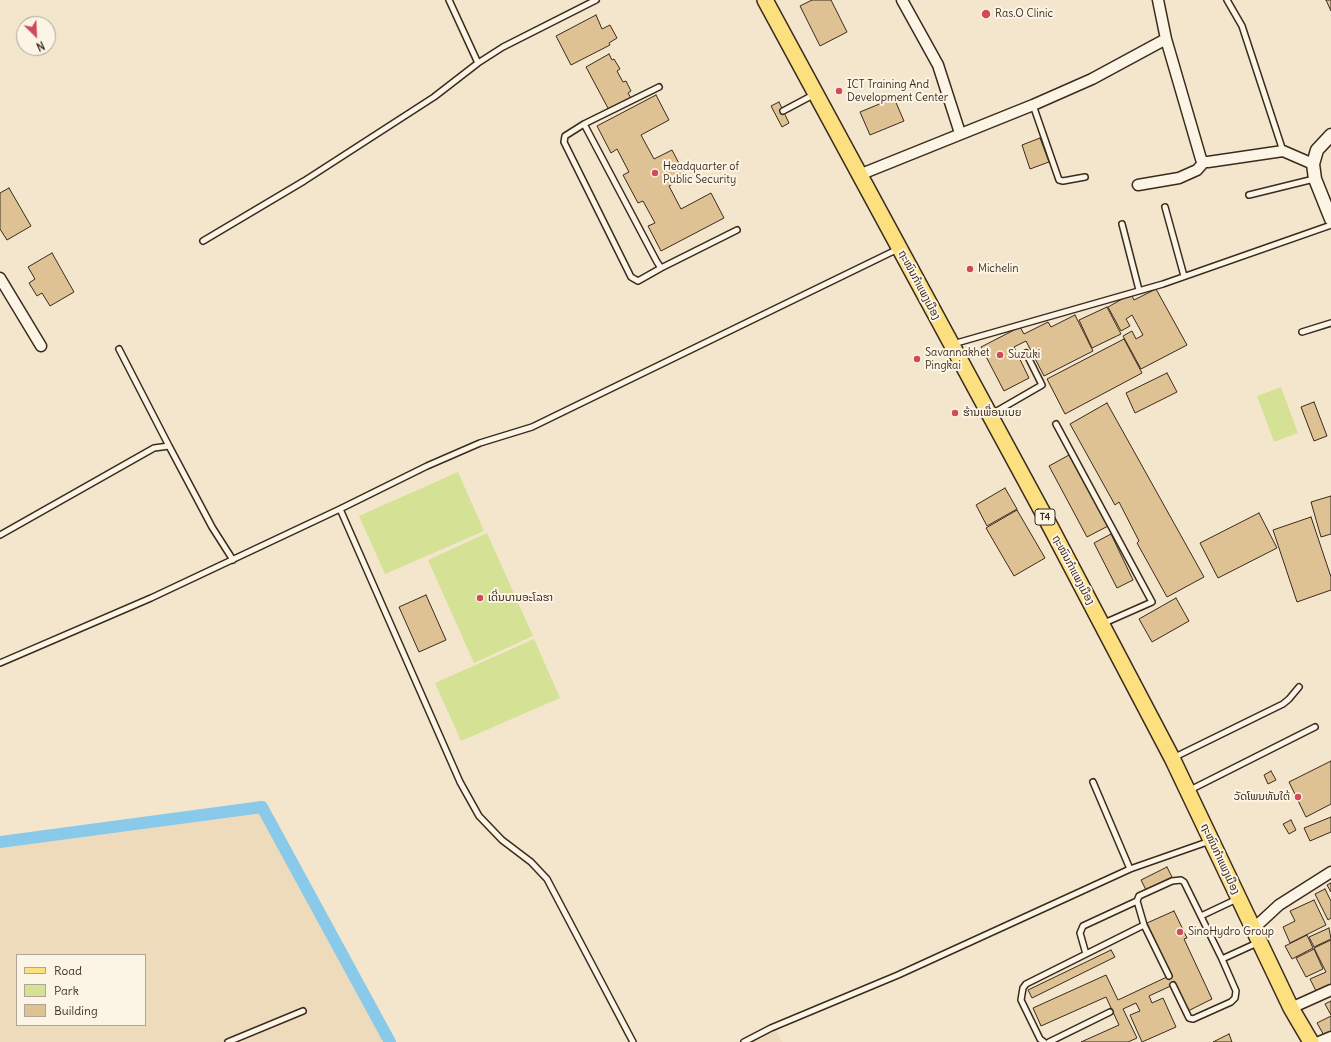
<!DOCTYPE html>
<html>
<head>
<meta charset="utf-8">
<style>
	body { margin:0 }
	#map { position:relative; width:1331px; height:1042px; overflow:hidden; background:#f3e6cc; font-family:Delius,sans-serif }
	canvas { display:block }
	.legend { position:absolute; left:16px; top:954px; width:130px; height:72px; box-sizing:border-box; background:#fcf5e5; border:1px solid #afa495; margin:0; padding:5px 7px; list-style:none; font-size:12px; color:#3b2a1e }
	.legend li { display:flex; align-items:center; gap:8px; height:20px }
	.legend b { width:20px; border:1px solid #afa495 }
	.north { position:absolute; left:16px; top:16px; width:40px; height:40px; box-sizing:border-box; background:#fcf5e5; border:1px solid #afa495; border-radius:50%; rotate:156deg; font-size:11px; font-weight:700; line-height:16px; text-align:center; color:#3b2a1e }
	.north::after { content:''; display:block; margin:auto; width:14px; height:18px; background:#d1495b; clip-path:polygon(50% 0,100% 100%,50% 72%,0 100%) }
</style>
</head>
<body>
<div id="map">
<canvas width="1331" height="1042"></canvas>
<ul class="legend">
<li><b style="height:5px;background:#fce080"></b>Road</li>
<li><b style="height:11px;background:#d5e295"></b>Park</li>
<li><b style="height:11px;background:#dec293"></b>Building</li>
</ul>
<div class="north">N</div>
</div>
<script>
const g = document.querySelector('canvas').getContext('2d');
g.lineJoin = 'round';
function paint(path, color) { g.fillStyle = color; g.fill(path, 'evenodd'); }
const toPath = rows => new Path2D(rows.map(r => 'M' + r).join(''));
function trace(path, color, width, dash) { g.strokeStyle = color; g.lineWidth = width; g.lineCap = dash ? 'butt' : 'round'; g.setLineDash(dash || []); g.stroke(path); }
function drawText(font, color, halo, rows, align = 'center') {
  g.font = font + ' Delius,"Noto Sans Lao",sans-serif'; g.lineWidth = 4; g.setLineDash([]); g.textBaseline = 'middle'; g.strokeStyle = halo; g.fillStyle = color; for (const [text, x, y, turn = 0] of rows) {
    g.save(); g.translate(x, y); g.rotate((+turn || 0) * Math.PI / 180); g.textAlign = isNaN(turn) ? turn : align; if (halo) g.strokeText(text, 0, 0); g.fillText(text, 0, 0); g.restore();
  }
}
paint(toPath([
	[262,807,390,1042,0,1042,0,842],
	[17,955,145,955,145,1025,17,1025],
	[776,1029,782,1042,751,1042]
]), '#eddbbb');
paint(toPath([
	[1281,387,1298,433,1274,442,1257,396],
	[458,472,484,531,385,574,359,516],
	[487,533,533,636,474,663,428,560],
	[534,639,560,698,461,741,435,683]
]), '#d5e295');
trace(toPath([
	[0,842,262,807,390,1042]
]), '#89c9ea', 12);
const building = toPath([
	[812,0,831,0,847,32,820,46,800,6,812,0],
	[1326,0,1331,0,1331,11,1326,0],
	[596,15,602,29,610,25,617,38,609,43,610,45,571,65,556,36,596,15],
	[609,54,612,60,614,59,620,69,617,71,623,82,626,81,631,91,628,93,631,98,609,110,586,67,609,54],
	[656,95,669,120,641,135,654,159,672,150,686,177,669,186,681,209,711,193,724,218,661,251,648,226,655,223,643,201,638,203,623,175,629,172,617,149,611,153,597,126,656,95],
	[894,98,904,121,870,135,860,112,894,98],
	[779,102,789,123,782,127,771,106,779,102],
	[1040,138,1049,162,1030,169,1022,145,1040,138],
	[9,188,31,226,7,240,0,229,0,193,9,188],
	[52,253,74,292,50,306,42,293,37,296,29,283,35,279,28,267,52,253],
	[1156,289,1187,345,1141,369,1123,336,1132,331,1136,339,1143,335,1132,315,1126,319,1130,326,1121,331,1108,307,1131,294,1134,300,1156,289],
	[1107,307,1121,334,1092,348,1079,320,1107,307],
	[1075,315,1093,351,1044,376,1026,341,1014,347,1029,378,1004,391,981,347,1020,327,1024,334,1048,322,1051,327,1075,315],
	[1124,339,1142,373,1065,414,1047,379,1124,339],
	[1167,373,1177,392,1135,413,1126,393,1167,373],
	[1314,402,1327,436,1314,441,1301,407,1314,402],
	[1107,403,1204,577,1167,597,1137,543,1139,541,1119,502,1115,505,1070,424,1107,403],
	[1069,455,1108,526,1087,537,1049,466,1069,455],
	[1005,488,1017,509,987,526,976,505,1005,488],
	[1331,496,1331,534,1321,537,1311,502,1331,496],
	[1017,510,1045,558,1014,576,986,528,1017,510],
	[1259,513,1277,548,1218,578,1200,543,1259,513],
	[1311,517,1331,577,1331,590,1297,602,1273,530,1311,517],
	[1111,534,1133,580,1117,588,1094,543,1111,534],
	[426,595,446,640,419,652,399,607,426,595],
	[1176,598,1189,621,1152,642,1139,619,1176,598],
	[1331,761,1331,804,1306,817,1289,782,1331,761],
	[1271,771,1276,780,1268,784,1264,775,1271,771],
	[1331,817,1331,832,1310,841,1304,828,1331,817],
	[1291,820,1296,830,1289,834,1283,824,1291,820],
	[1167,867,1172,877,1146,890,1141,880,1167,867],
	[1331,883,1331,892,1327,885,1331,883],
	[1325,889,1331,901,1331,918,1328,920,1315,894,1325,889],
	[1314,900,1326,925,1290,943,1283,927,1295,921,1290,911,1314,900],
	[1174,911,1187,938,1184,939,1212,999,1188,1011,1175,984,1149,996,1152,1003,1163,998,1176,1027,1142,1042,1130,1015,1140,1011,1136,1003,1123,1009,1137,1038,1128,1042,1081,1042,1119,1025,1106,997,1041,1026,1033,1008,1106,975,1118,1000,1171,975,1147,923,1174,911],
	[1329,928,1331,939,1314,947,1309,937,1329,928],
	[1307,935,1313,948,1292,959,1285,946,1307,935],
	[1331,940,1331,989,1318,995,1310,979,1326,972,1314,948,1331,940],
	[1314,949,1323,969,1306,977,1296,958,1314,949],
	[1111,950,1115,957,1032,998,1028,990,1111,950],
	[1331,1001,1331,1015,1325,1004,1331,1001],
	[1331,1016,1331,1036,1326,1039,1317,1023,1331,1016],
	[1229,1034,1232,1042,1213,1042,1229,1034]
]);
paint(building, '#dec293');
trace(building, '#3b2a1e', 1);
const service = toPath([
	[449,0,478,63],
	[1227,0,1242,26,1283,151],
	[659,87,584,124,657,262,661,268,737,230],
	[1033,105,1059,180,1063,181,1085,177],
	[783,111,815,94],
	[584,124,565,136,564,142,631,277,638,281,661,268],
	[1249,195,1314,179],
	[1165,207,1184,276],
	[1122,224,1139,290],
	[203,241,304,181,434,97,478,63,503,47,596,0],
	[1302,332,1331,323],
	[953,344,1163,284,1331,225],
	[119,349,169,446],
	[990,415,1042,385,1026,353],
	[1056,424,1152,602,1102,624],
	[0,535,154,448,169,446,212,527,233,560],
	[0,663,151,598,340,509],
	[1173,758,1283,704,1289,699,1299,687],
	[1093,782,1130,869],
	[1188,791,1315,727],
	[1201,916,1237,899],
	[1144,925,1169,976],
	[1086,954,1080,933,1083,926,1137,901],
	[1173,985,1189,1018,1193,1019,1231,1002,1235,998,1236,991,1222,959,1257,943],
	[228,1042,303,1011],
	[633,1042,547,879,531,862,502,840,479,816,460,782,340,509,427,466,480,443,532,427,898,249],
	[744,1042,771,1028,898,975,1130,869,1210,841],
	[1044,1042,1040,1039,1021,1000,1023,988,1026,984,1144,925,1137,901,1139,896,1172,881,1181,880,1184,882,1222,959],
	[1049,1042,1110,1012]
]);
const minor = toPath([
	[902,0,938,65,960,133],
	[1158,0,1166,39,1201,159,1204,162,1208,162,1283,151,1313,164],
	[859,175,1033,105,1092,79,1166,39],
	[1138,185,1179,178,1197,170,1204,162],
	[0,278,41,346],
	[1252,930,1279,905,1331,872],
	[1291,1008,1331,990],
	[1319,1042,1331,1037]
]);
const tertiary = toPath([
	[1331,135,1317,150,1313,164,1315,179,1331,219]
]);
const primary = toPath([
	[765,0,1050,526,1172,758,1291,1008,1311,1042]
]);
trace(service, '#3b2a1e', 8);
trace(minor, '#3b2a1e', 13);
trace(tertiary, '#3b2a1e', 15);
trace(primary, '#3b2a1e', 18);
trace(service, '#fcf5e5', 5);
trace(minor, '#fcf5e5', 10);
trace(tertiary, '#fcf5e5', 12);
trace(primary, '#fce080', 15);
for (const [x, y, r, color] of [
	[986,14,5,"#d1495b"],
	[839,91,4,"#d1495b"],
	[655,173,4,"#d1495b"],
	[970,269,4,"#d1495b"],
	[1000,355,4,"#d1495b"],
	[917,359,4,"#d1495b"],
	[955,413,4,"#d1495b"],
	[480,598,4,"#d1495b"],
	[1298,797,4,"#d1495b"],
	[1180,932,4,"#d1495b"]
]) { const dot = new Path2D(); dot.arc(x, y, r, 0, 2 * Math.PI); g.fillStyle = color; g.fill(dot); trace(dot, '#fcf5e5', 1.5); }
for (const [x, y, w] of [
	[1045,517,20]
]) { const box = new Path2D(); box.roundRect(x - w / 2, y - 8, w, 16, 3); g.fillStyle = '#fcf5e5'; g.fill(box); trace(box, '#3b2a1e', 1); }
drawText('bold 10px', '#3b2a1e', null, [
	["T4",1045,517]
]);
drawText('11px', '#3b2a1e', '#fcf5e5', [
	["Ras.O Clinic",995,14],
	["ICT Training And",847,85],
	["Development Center",847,98],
	["Headquarter of",663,167],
	["Public Security",663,180],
	["Michelin",978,269],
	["Savannakhet",925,353],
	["Pingkai",925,366],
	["Suzuki",1008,355],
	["ຮ້ານເພື່ອນເບຍ",963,413],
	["ເດີ່ນບານອະໂລຮາ",488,598],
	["ວັດໂພນທັນໃຕ້",1290,797,"right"],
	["SinoHydro Group",1188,932]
], 'left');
drawText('11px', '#3b2a1e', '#fcf5e5', [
	["ຖະໜົນກຳແພງເມືອງ",919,285,62],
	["ຖະໜົນກຳແພງເມືອງ",1073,570,62],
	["ຖະໜົນກຳແພງເມືອງ",1220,859,65]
]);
</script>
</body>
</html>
